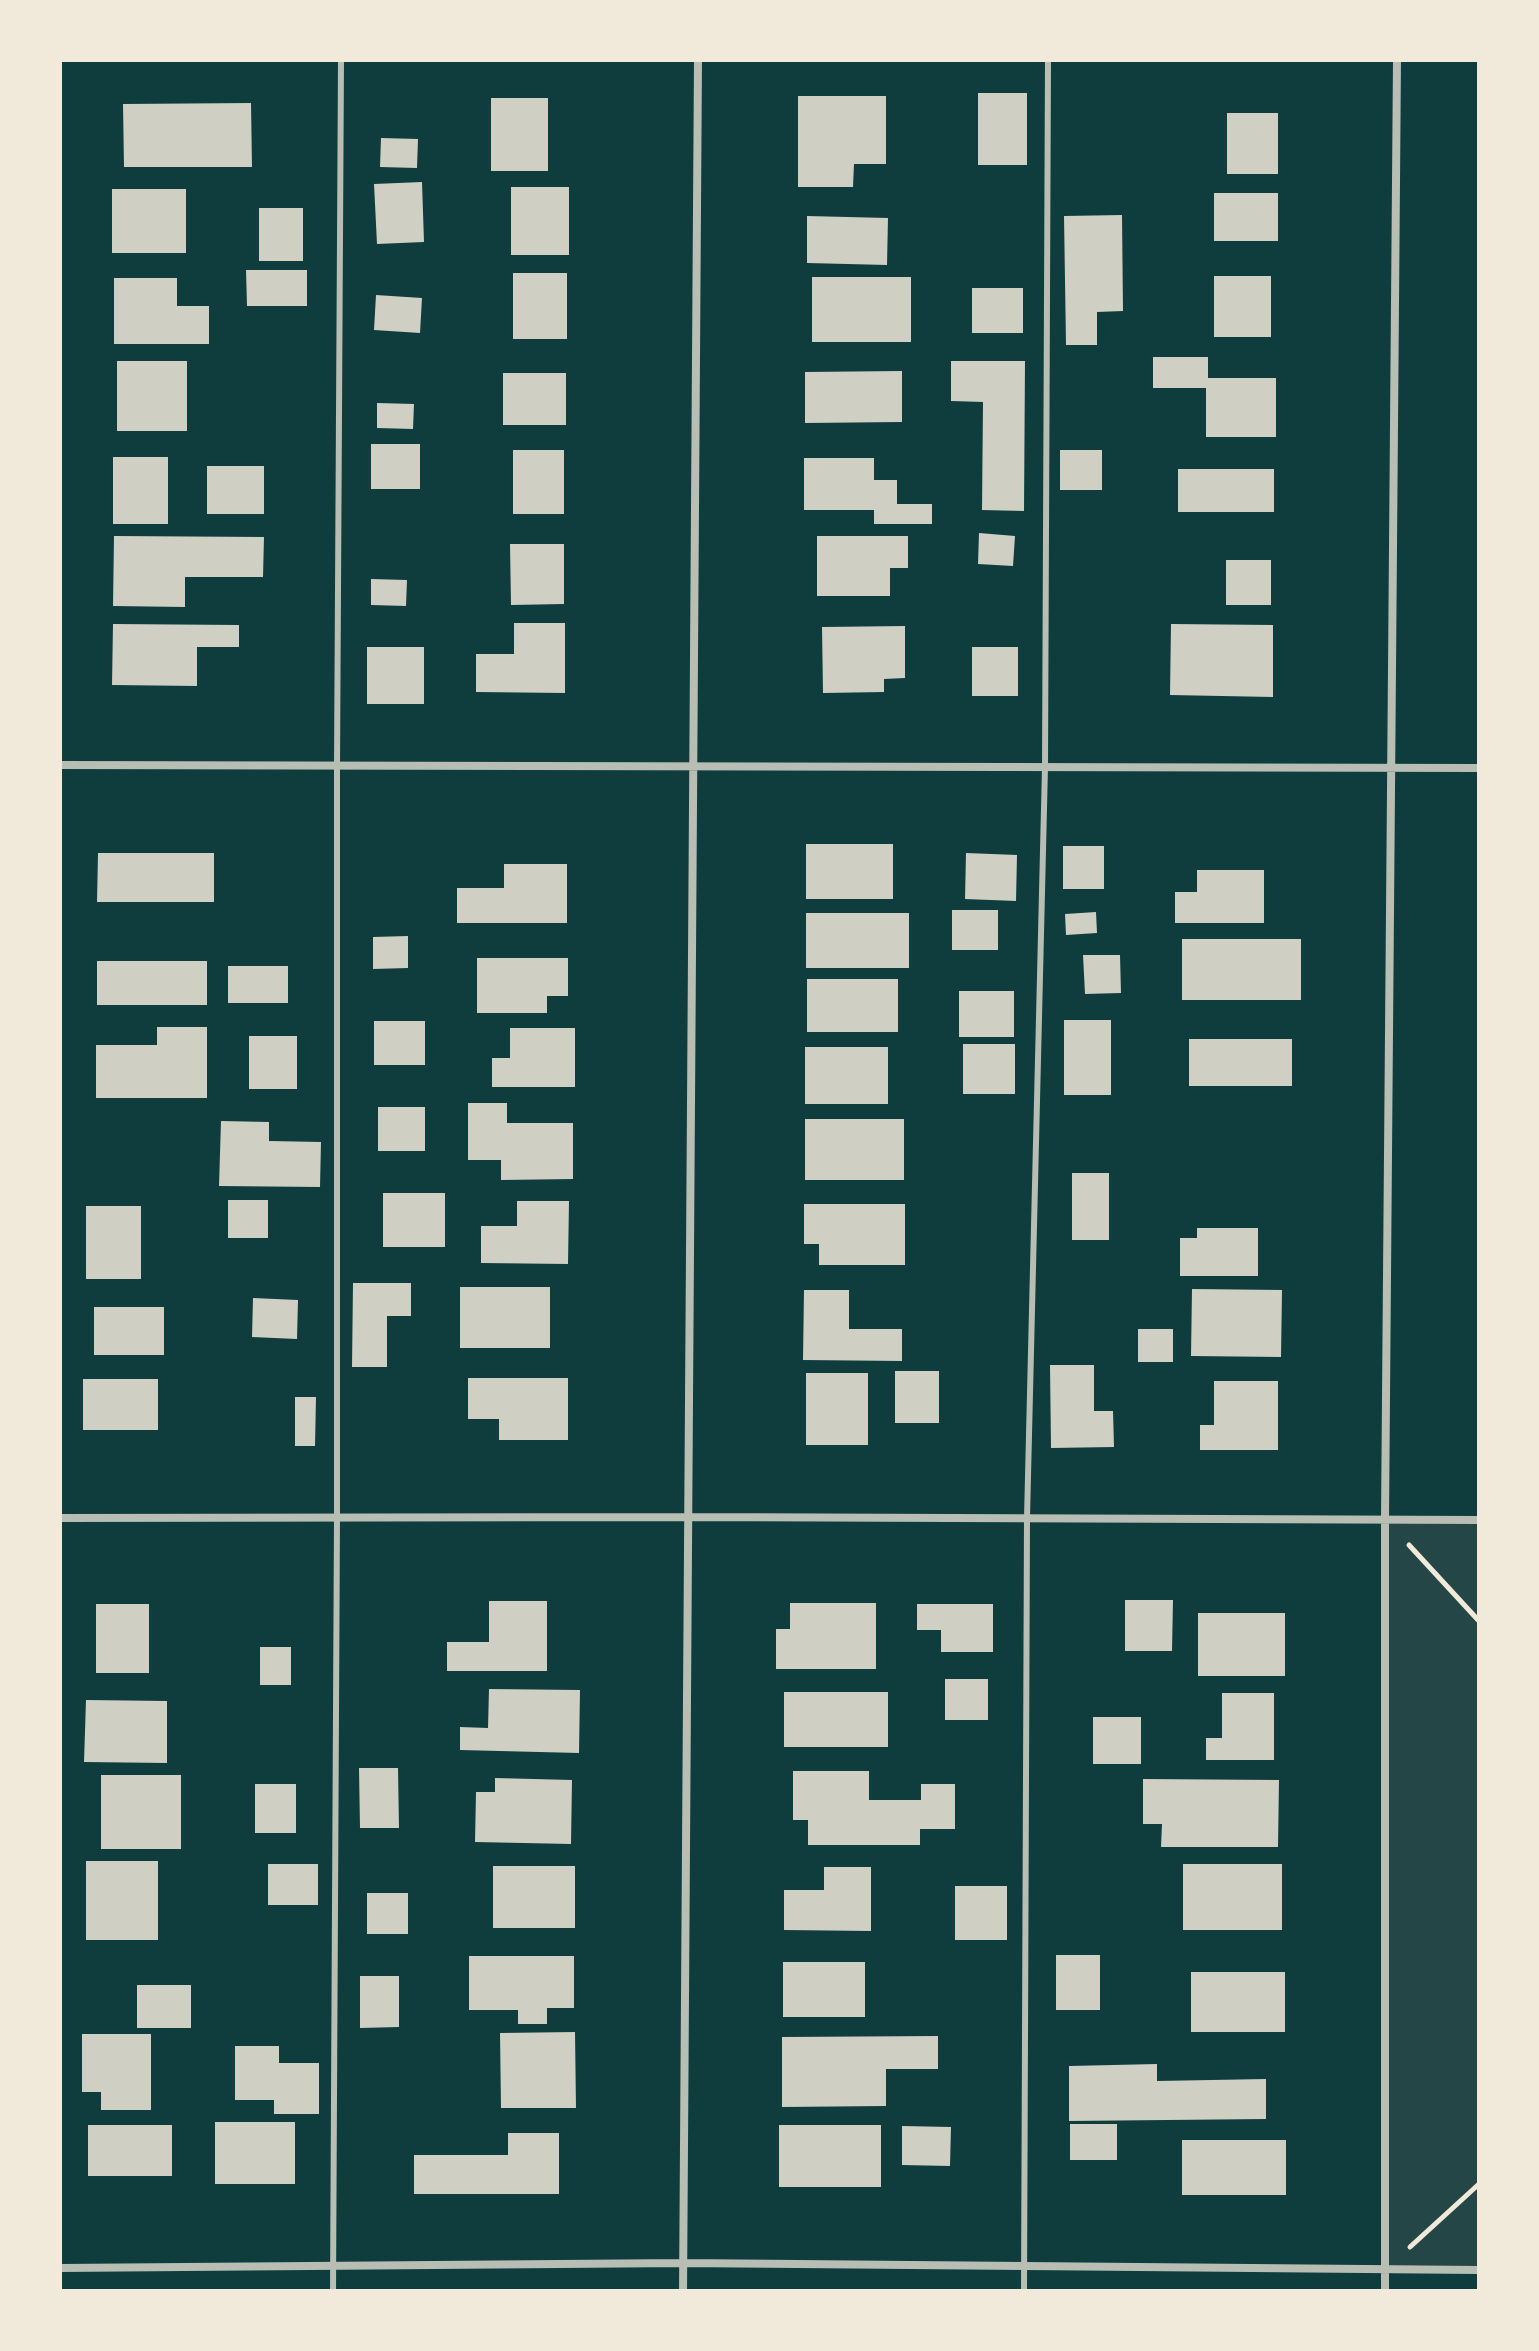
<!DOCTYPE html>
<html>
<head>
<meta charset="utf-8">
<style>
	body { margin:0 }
	#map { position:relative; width:1539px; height:2351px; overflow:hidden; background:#0f3d3e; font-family:"Golos Text",sans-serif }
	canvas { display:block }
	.frame { position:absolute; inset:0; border:62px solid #f1e9da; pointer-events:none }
</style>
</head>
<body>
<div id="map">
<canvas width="1539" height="2351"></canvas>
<div class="frame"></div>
</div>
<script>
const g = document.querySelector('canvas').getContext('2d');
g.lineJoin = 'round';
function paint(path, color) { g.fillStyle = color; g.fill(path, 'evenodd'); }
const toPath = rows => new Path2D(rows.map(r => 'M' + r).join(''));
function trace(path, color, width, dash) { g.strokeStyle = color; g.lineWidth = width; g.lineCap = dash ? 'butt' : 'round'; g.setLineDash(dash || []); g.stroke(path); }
paint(toPath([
	[1385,1519,1479,1520,1479,2270,1386,2270]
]), '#244646');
paint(toPath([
	[978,93,1027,93,1027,165,978,165],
	[798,96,886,96,886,164,854,164,853,187,798,187],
	[491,98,548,98,548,171,491,171],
	[251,103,252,167,124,167,123,104],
	[1227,113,1278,113,1278,174,1227,174],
	[381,138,418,139,417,168,380,167],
	[422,182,424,242,377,244,374,184],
	[511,187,569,187,569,255,511,255],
	[112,189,186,189,186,253,112,253],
	[1214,193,1278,193,1278,241,1214,241],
	[259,208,303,208,303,261,259,261],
	[1122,215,1123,311,1097,312,1097,345,1066,345,1064,216],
	[807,216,888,218,887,265,807,263],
	[246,270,307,270,307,306,247,306],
	[513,273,567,273,567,339,513,339],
	[1214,276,1271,276,1271,337,1214,337],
	[812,277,911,277,911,342,812,342],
	[114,278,177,278,177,306,209,306,209,344,114,344],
	[972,288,1023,288,1023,333,972,333],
	[376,295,422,298,420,333,374,330],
	[1153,357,1208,357,1208,378,1276,378,1276,437,1206,437,1206,388,1153,388],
	[117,361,187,361,187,431,117,431],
	[951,361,1025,361,1024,511,982,510,983,402,951,401],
	[902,371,902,422,805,423,805,372],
	[503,373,566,373,566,425,503,425],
	[377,403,414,404,413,429,377,428],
	[371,444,420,444,420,489,371,489],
	[513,450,564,450,564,514,513,514],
	[1060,450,1102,450,1102,490,1060,490],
	[113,457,168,457,168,524,113,524],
	[804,458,874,458,874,480,897,480,897,504,932,504,932,524,874,524,874,510,804,510],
	[207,466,264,466,264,514,207,514],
	[1178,469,1274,469,1274,512,1178,512],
	[979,533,1015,536,1013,566,978,564],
	[114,536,264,537,263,577,185,577,185,607,113,606],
	[817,536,908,536,908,568,890,568,890,596,817,596],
	[510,544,564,544,564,604,511,605],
	[1226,560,1271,560,1271,605,1226,605],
	[371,579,407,580,406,606,371,605],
	[514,623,565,623,565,693,476,692,476,654,514,654],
	[113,624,239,625,239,647,197,647,197,686,112,685],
	[1171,624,1273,625,1273,697,1170,695],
	[905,626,905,678,884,679,884,692,823,693,822,627],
	[367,647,424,647,424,704,367,704],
	[972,647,1018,647,1018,696,972,696],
	[806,844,893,844,893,899,806,899],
	[1063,846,1104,846,1104,889,1063,889],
	[98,853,214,853,214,902,97,902],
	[966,853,1017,855,1016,901,965,899],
	[504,864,567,864,567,923,457,923,457,888,504,888],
	[1197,870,1264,870,1264,923,1175,923,1175,892,1197,892],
	[952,910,998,910,998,950,952,950],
	[1096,912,1097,933,1066,935,1065,914],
	[806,913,909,913,909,968,806,968],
	[408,936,408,968,373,969,373,937],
	[1182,939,1301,939,1301,1000,1182,1000],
	[1083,955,1120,955,1121,993,1085,994],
	[477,958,568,958,568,996,547,996,547,1013,477,1013],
	[97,961,207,961,207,1005,97,1005],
	[228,966,288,966,288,1003,228,1003],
	[807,979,898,979,898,1032,807,1032],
	[959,991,1014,991,1014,1037,959,1037],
	[1064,1020,1111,1020,1111,1095,1064,1095],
	[374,1021,425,1021,425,1065,374,1065],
	[157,1027,207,1027,207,1098,96,1098,96,1045,157,1045],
	[510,1028,575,1028,575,1087,492,1087,492,1058,510,1058],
	[249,1036,297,1036,297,1089,249,1089],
	[1189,1039,1292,1039,1292,1086,1189,1086],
	[963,1044,1015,1044,1015,1094,963,1094],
	[805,1047,888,1047,888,1104,805,1104],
	[468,1103,507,1103,507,1123,573,1123,573,1179,501,1180,501,1160,468,1160],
	[378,1107,425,1107,425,1151,378,1151],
	[805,1119,904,1119,904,1180,805,1180],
	[221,1121,269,1122,269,1141,321,1142,320,1187,219,1186],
	[1072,1173,1109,1173,1109,1240,1072,1240],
	[383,1193,445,1193,445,1247,383,1247],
	[228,1200,268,1200,268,1238,228,1238],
	[517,1201,569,1201,568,1264,481,1263,481,1226,517,1226],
	[804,1204,905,1204,905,1265,819,1265,819,1244,804,1244],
	[86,1206,141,1206,141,1279,86,1279],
	[1197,1228,1258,1228,1258,1276,1180,1276,1180,1238,1197,1238],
	[353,1283,411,1283,411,1316,387,1316,387,1367,352,1367],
	[460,1287,550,1287,550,1348,460,1348],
	[1192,1289,1282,1290,1281,1357,1191,1356],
	[804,1290,849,1290,849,1329,902,1329,902,1361,803,1360],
	[253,1298,298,1300,297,1339,252,1337],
	[94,1307,164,1307,164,1355,94,1355],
	[1138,1329,1173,1329,1173,1362,1138,1362],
	[1050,1365,1094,1365,1094,1411,1113,1411,1114,1447,1051,1448],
	[895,1371,939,1371,939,1423,895,1423],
	[806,1373,868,1373,868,1445,806,1445],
	[468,1378,568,1378,568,1440,499,1440,499,1419,468,1419],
	[83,1379,158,1379,158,1430,83,1430],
	[1214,1381,1278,1381,1278,1450,1200,1450,1200,1425,1214,1425],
	[295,1397,316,1397,315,1446,295,1446],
	[1125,1600,1173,1600,1172,1651,1125,1651],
	[489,1601,547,1601,547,1671,447,1671,447,1642,489,1642],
	[790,1603,876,1603,876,1669,776,1669,776,1629,790,1629],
	[96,1604,149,1604,149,1673,96,1673],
	[917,1604,993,1604,993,1652,941,1652,941,1630,917,1630],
	[1198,1613,1285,1613,1285,1676,1198,1676],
	[260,1647,291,1647,291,1685,260,1685],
	[945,1679,988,1679,988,1720,945,1720],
	[489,1689,580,1690,579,1753,460,1750,460,1727,488,1728],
	[784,1692,888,1692,888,1747,784,1747],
	[1222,1693,1274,1693,1274,1760,1206,1760,1206,1738,1222,1738],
	[86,1700,167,1701,167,1763,84,1762],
	[1093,1717,1141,1717,1141,1764,1093,1764],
	[359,1768,398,1768,399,1828,360,1828],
	[793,1771,869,1771,869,1800,921,1800,921,1784,955,1784,955,1829,920,1829,920,1845,808,1845,808,1820,793,1820],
	[101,1775,181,1775,181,1849,101,1849],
	[495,1778,572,1780,571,1844,475,1842,476,1792,495,1792],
	[1143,1779,1279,1780,1278,1847,1161,1847,1162,1824,1143,1824],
	[255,1784,296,1784,296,1833,255,1833],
	[86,1861,158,1861,158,1940,86,1940],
	[268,1864,318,1864,318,1905,268,1905],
	[1183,1864,1282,1864,1282,1930,1183,1930],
	[493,1866,575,1866,575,1928,493,1928],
	[824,1867,871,1867,871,1931,784,1930,784,1890,824,1890],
	[955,1886,1007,1886,1007,1940,955,1940],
	[367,1893,408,1893,408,1934,367,1934],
	[1056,1955,1100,1955,1100,2010,1056,2010],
	[469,1956,574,1956,574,2008,547,2008,547,2024,518,2024,518,2010,469,2010],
	[783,1962,865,1962,865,2017,783,2017],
	[1191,1972,1285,1972,1285,2032,1191,2032],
	[360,1976,399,1976,399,2027,360,2028],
	[137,1985,191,1985,191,2028,137,2028],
	[575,2032,576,2108,501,2108,500,2033],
	[82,2034,151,2034,151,2110,101,2110,101,2092,82,2092],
	[938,2036,938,2069,886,2069,886,2106,782,2107,782,2037],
	[235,2046,279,2046,279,2063,319,2063,319,2114,274,2114,274,2100,235,2100],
	[1157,2064,1157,2081,1266,2079,1266,2119,1069,2121,1069,2066],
	[215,2122,295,2122,295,2184,215,2184],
	[1070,2124,1117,2124,1117,2160,1070,2160],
	[88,2125,172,2125,172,2176,88,2176],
	[779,2125,881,2125,881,2187,779,2187],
	[902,2126,951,2127,950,2166,902,2165],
	[508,2133,559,2133,559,2194,414,2194,414,2155,508,2155],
	[1182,2140,1286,2140,1286,2195,1182,2195]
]), '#cfcfc3');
trace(toPath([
	[1409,1545,1479,1621],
	[1410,2247,1479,2184]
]), '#f1e9da', 5);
trace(toPath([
	[333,2291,337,1517,337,766,341,60],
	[1024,2291,1027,1518,1045,767,1048,60]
]), '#b8beb3', 6);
trace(toPath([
	[60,765,1479,768],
	[60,1518,689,1517,1479,1520],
	[60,2268,683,2263,1479,2270],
	[683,2291,698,60],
	[1385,2291,1385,1519,1397,60]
]), '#b8beb3', 8);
</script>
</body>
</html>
